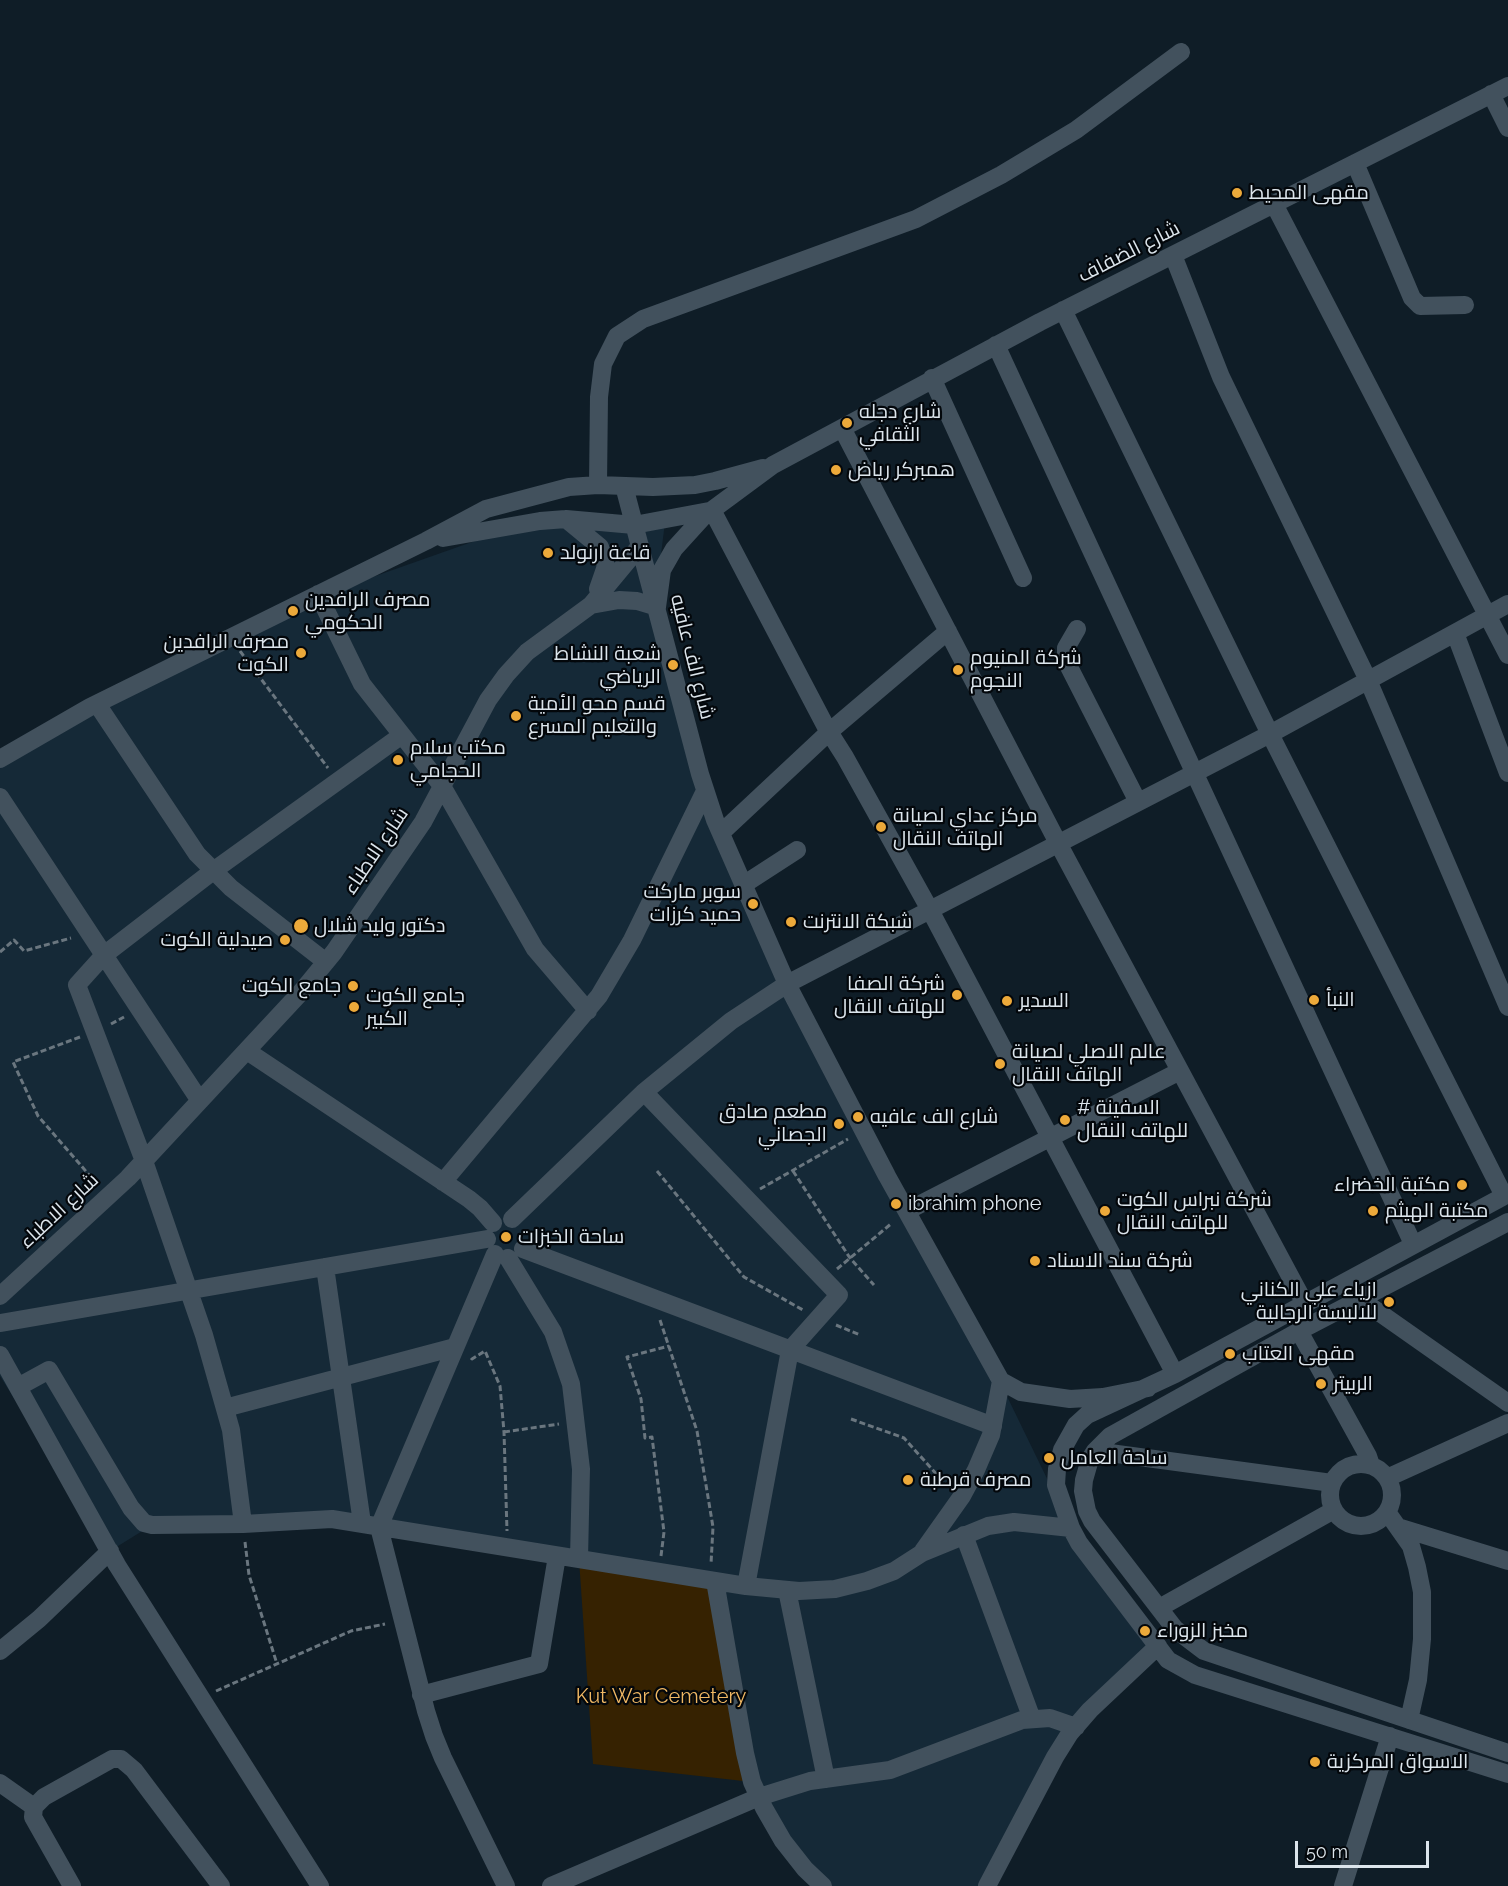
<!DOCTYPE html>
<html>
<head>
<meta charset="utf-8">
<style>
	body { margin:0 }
	#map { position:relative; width:1508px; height:1886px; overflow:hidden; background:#0f1d27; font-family:Raleway,sans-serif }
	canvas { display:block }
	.scale { position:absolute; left:1295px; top:1841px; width:134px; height:27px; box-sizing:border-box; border:3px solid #dce5ec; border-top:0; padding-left:8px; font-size:18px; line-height:21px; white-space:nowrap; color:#dce5ec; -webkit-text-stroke:4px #03070b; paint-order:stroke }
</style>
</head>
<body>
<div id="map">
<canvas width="1508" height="1886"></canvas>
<div class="scale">50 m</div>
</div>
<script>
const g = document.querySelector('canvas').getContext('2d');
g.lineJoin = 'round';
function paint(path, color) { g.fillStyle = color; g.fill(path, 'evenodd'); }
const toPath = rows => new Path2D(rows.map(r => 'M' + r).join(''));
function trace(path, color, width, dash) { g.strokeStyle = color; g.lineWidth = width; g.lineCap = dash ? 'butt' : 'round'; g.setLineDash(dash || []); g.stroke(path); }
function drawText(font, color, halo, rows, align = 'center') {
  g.font = font + ' Raleway,Cairo,sans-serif'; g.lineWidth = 4.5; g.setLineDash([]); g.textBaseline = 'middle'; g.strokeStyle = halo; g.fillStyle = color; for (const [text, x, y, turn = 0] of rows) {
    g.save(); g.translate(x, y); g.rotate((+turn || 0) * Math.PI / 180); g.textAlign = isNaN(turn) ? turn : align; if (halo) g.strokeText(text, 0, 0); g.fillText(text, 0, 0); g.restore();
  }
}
paint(toPath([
	[665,522,657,587,705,791,787,984,985,1351,1071,1528,1161,1654,1070,1733,985,1886,826,1886,805,1869,752,1782,715,1581,332,1519,152,1525,110,1551,0,1376,0,761,336,590,523,524]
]), '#152937');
paint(toPath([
	[579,1559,715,1581,752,1782,593,1764]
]), '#362201');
trace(toPath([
	[240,651,328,768],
	[0,952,14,940,24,951,71,938],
	[111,1024,124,1017],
	[80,1037,13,1062,38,1116,97,1184],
	[657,1171,744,1277,803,1310],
	[793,1171,850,1258,874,1285],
	[760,1189,848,1139],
	[837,1269,892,1223],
	[660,1320,697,1431,713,1527,711,1564],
	[836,1325,860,1335],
	[471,1358,472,1359,485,1351,500,1386,504,1432,507,1531],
	[851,1419,904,1438,948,1487],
	[504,1432,559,1424],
	[245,1542,249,1575,277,1664],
	[661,1556,664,1532,652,1437,645,1438,641,1399,627,1357,669,1346],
	[216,1691,351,1631,385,1624]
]), '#6a767f', 3, [6, 3]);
trace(toPath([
	[1491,94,1508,128],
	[1355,163,1412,298,1420,306,1465,305],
	[1274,204,1508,655],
	[1173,255,1221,377,1368,680,1508,1007],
	[1063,310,1270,734,1504,1196],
	[996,345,1413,1244],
	[932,378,1023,578],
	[842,428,1058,843,1305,1304],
	[598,485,599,397,603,364,617,336,643,319,916,219,1001,175,1076,130,1181,52],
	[624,486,700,774,715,820,787,984,887,1176,1001,1381,1021,1392,1070,1399,1103,1397,1148,1388],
	[712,510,826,727,845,757,930,910,1175,1374],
	[566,519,600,547,606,566,598,589],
	[443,538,540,521,566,519,634,525,709,511],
	[318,594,362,684,442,786,535,949,588,1011],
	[591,605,619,600,637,601,657,607,662,570,674,549,704,516,773,465,1040,322,1508,86],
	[1077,629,1066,648,1066,661,1138,802],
	[1455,633,1508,773],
	[97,704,197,854,231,888,326,962],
	[0,759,90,707,426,541,486,509,569,487,598,485,653,487,695,485,715,481,763,468],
	[0,797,200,1101],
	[721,833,829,732,948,631],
	[743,885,797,850],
	[247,1051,469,1199,480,1208,493,1223],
	[644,1092,839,1295,790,1350,746,1586],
	[443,1182,599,996,632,940,705,791],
	[1508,1194,1175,1374,1087,1415,1076,1425,1062,1450,1057,1469,1056,1485,1071,1528,1079,1543,1168,1660,1195,1675,1508,1774],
	[907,1211,1180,1071],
	[512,1219,644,1092,731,1021,787,984,1270,734,1508,604],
	[1508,1222,1299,1331,1110,1436,1095,1451,1090,1459,1084,1480,1083,1491,1087,1511,1092,1521,1175,1629,1204,1651,1508,1753],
	[523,1249,993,1426],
	[495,1254,379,1527,426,1711,434,1736,443,1758,506,1886],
	[508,1258,553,1332,571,1384,581,1469,579,1559],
	[325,1267,362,1523],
	[0,1296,128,1178,302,991,334,952,423,822,488,700,506,675,527,652,591,605,640,546],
	[1360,1299,1508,1403],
	[1,1323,487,1239],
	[1299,1331,1368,1456,1371,1465],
	[0,1355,117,1565,320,1886],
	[18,1387,49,1370,131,1508,144,1523,152,1525,243,1524,332,1519,746,1586,799,1591,835,1589,867,1581,894,1571,922,1553,988,1526,1014,1522,1071,1528],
	[225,1408,455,1347],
	[1095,1451,1332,1483],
	'1330 1495a31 31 0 1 1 62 0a31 31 0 1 1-62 0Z',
	[1387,1478,1508,1423],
	[1387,1512,1411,1546,1417,1567,1422,1592,1422,1639,1418,1680,1409,1720],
	[243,1524,231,1430,204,1335,144,1161,77,985,104,955,213,871,402,735],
	[1398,1527,1508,1561],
	[964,1535,1032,1719],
	[923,1551,962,1496,976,1470,991,1435,1001,1381],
	[715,1581,745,1753,752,1782,764,1808,783,1841,805,1869,823,1886],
	[787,1590,826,1779],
	[1159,1608,1334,1510],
	[0,1651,39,1619,110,1551],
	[421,1695,539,1664,557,1556],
	[0,1783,34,1807],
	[72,1886,33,1817,34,1807,44,1797,112,1759,121,1759,134,1770,221,1886],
	[551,1886,759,1797,810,1781,890,1770,1022,1720,1050,1718,1076,1727],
	[987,1886,1055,1757,1070,1733,1090,1710,1158,1646],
	[1343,1886,1390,1736]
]), '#42515d', 18);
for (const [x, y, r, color] of [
	[1237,193,6,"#eca93a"],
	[847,423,6,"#eca93a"],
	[836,470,6,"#eca93a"],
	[548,553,6,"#eca93a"],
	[293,611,6,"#eca93a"],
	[301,653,6,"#eca93a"],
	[673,665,6,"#eca93a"],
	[958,670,6,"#eca93a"],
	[516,716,6,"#eca93a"],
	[398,760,6,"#eca93a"],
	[881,827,6,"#eca93a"],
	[753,904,6,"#eca93a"],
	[791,922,6,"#eca93a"],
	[301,926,8,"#eca93a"],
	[285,940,6,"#eca93a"],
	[353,986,6,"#eca93a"],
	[957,995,6,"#eca93a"],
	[1314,1000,6,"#eca93a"],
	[1007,1001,6,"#eca93a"],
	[354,1007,6,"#eca93a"],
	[1000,1064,6,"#eca93a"],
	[858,1117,6,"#eca93a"],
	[1065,1120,6,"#eca93a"],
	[839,1124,6,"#eca93a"],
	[1462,1185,6,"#eca93a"],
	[896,1204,6,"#eca93a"],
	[1105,1211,6,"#eca93a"],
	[1373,1211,6,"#eca93a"],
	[506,1237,6,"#eca93a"],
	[1035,1261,6,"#eca93a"],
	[1389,1302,6,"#eca93a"],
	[1230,1354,6,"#eca93a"],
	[1321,1384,6,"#eca93a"],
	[1049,1458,6,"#eca93a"],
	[908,1480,6,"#eca93a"],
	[1145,1631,6,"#eca93a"],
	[1315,1762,6,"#eca93a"]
]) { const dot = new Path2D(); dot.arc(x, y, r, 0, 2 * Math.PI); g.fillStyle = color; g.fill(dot); trace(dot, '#03070b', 2); }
drawText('20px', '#dce5ec', '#03070b', [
	["مقهى المحيط",1249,193],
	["شارع دجله",859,412],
	["الثقافي",859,435],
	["همبركر رياض",848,470],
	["قاعة ارنولد",560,553],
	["مصرف الرافدين",305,600],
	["الحكومي",305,623],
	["مصرف الرافدين",289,642,"right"],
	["الكوت",289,665,"right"],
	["شعبة النشاط",661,654,"right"],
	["الرياضي",661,677,"right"],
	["شركة المنيوم",970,658],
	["النجوم",970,681],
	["قسم محو الأمية",528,704],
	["والتعليم المسرع",528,727],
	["مكتب سلام",410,748],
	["الحجامي",410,771],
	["مركز عداي لصيانة",893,816],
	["الهاتف النقال",893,839],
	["سوبر ماركت",741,892,"right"],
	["حميد كرزات",741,915,"right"],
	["شبكة الانترنت",803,922],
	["دكتور وليد شلال",314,926],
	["صيدلية الكوت",273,940,"right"],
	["شركة الصفا",945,984,"right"],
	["للهاتف النقال",945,1007,"right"],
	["جامع الكوت",341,986,"right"],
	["جامع الكوت",366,996],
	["الكبير",366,1019],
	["النبأ",1326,1000],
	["السدير",1019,1001],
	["عالم الاصلي لصيانة",1012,1052],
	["الهاتف النقال",1012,1075],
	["# السفينة",1077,1108],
	["للهاتف النقال",1077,1131],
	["مطعم صادق",827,1112,"right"],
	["الجصاني",827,1135,"right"],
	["شارع الف عافيه",870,1117],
	["مكتبة الخضراء",1450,1185,"right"],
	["شركة نبراس الكوت",1117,1200],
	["للهاتف النقال",1117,1223],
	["ibrahim phone",908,1204],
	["مكتبة الهيثم",1385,1211],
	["ساحة الخبزات",518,1237],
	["شركة سند الاسناد",1047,1261],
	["ازياء علي الكناني",1377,1290,"right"],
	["للالبسة الرجالية",1377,1313,"right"],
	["مقهى العتاب",1242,1354],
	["الربيتر",1333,1384],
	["ساحة العامل",1061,1458],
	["مصرف قرطبة",920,1480],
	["مخبز الزوراء",1157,1631],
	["الاسواق المركزية",1327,1762]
], 'left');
drawText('20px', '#dce5ec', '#03070b', [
	["شارع الضفاف",1129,252,-27],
	["شارع الف عافيه",692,657,76],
	["شارع الاطباء",376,851,-56],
	["شارع الاطباء",59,1211,-43]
]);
drawText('20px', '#f0b864', '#03070b', [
	["Kut War Cemetery",661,1697]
]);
</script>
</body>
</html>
